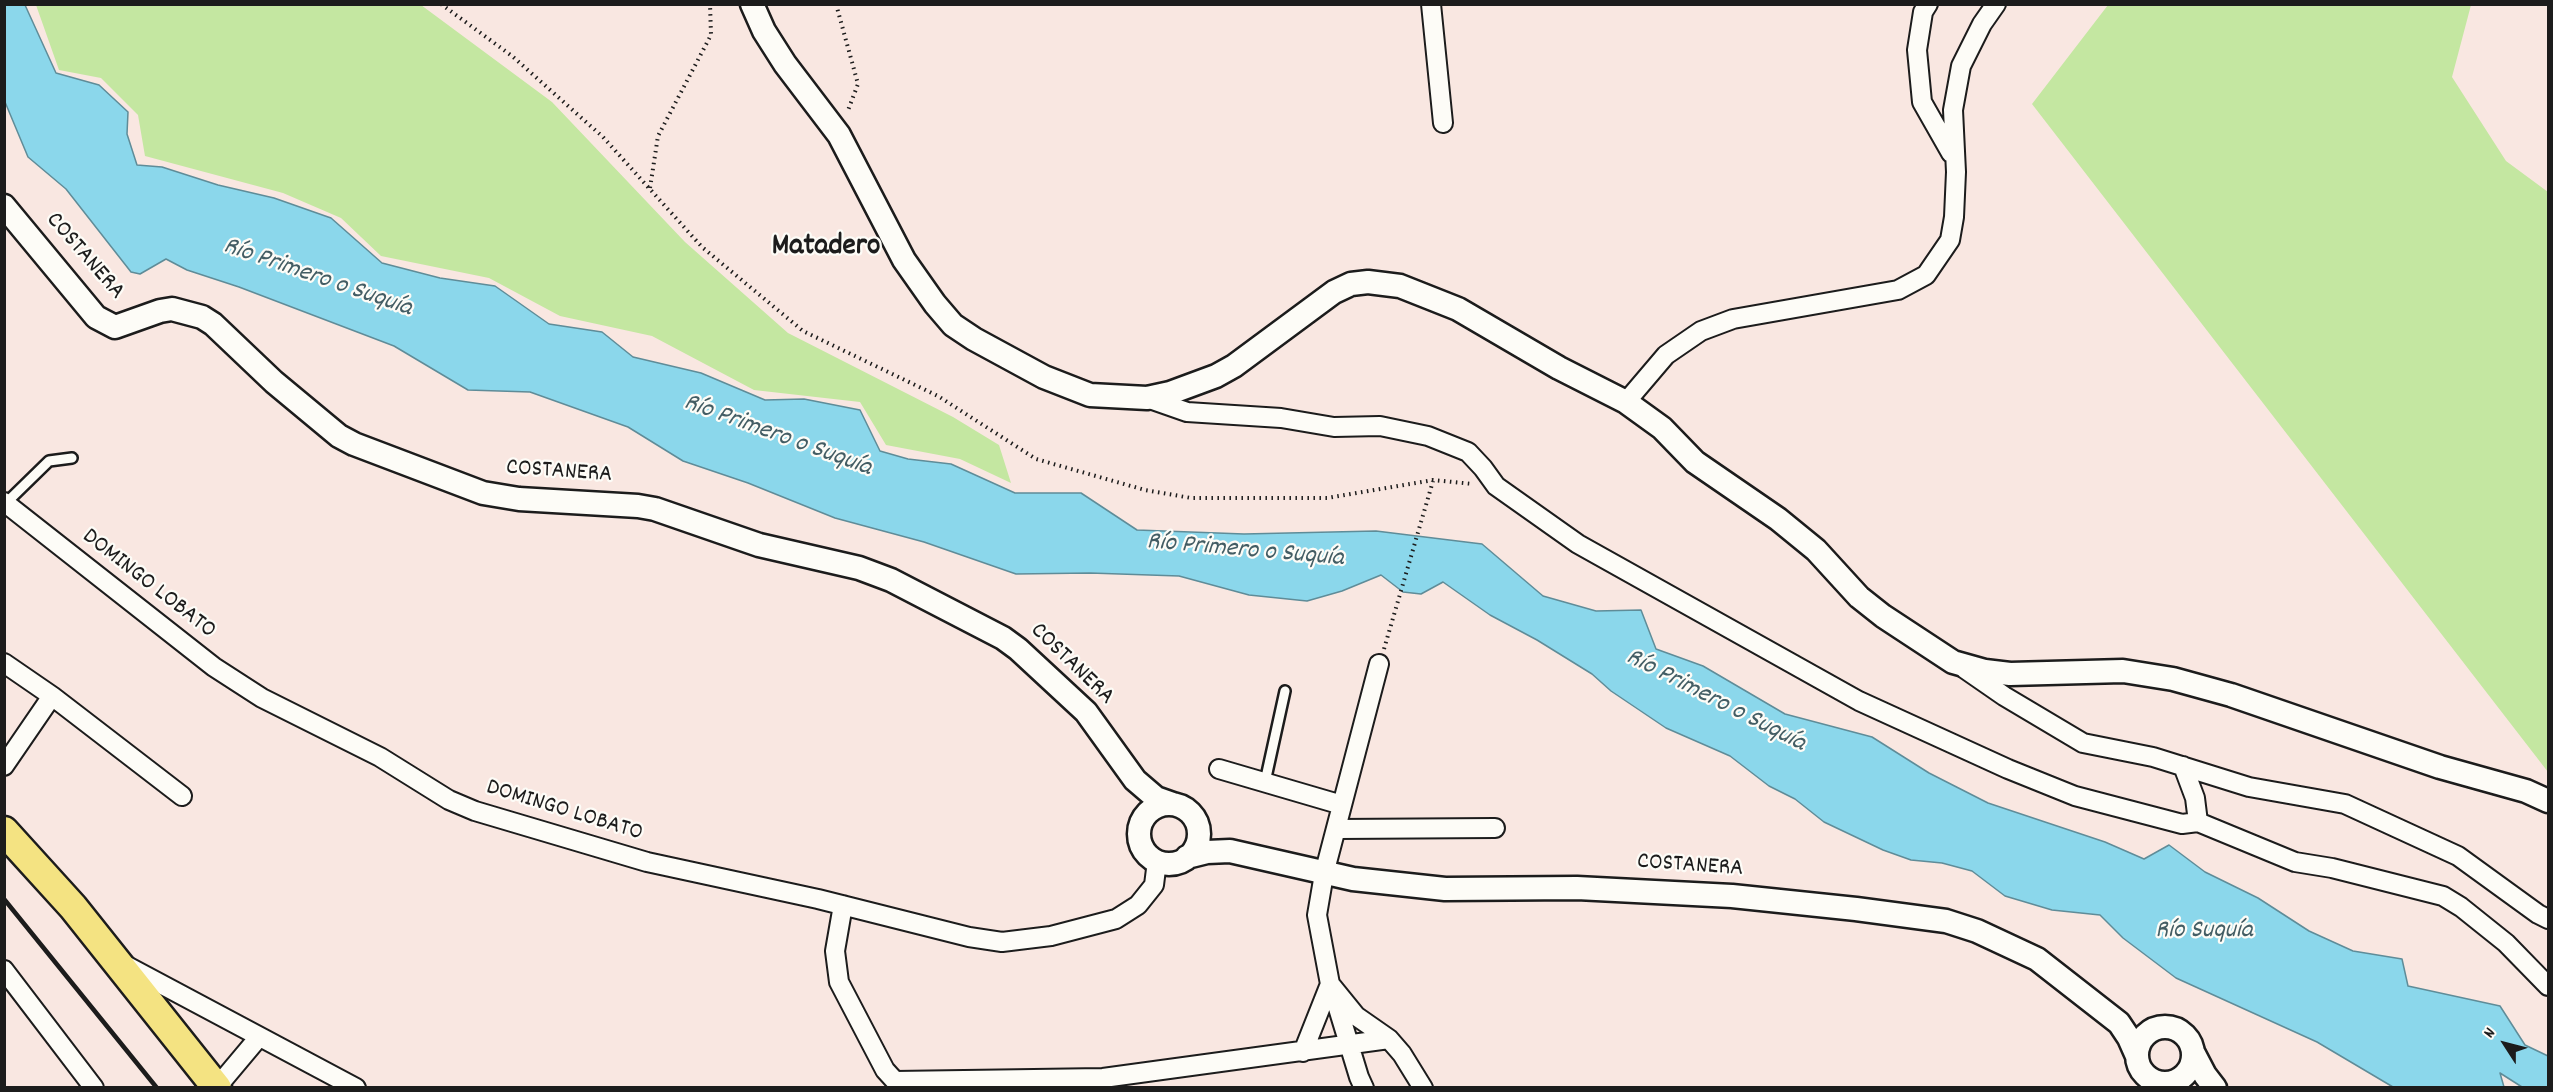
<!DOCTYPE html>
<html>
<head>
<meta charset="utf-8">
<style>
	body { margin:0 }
	#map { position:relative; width:2553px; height:1092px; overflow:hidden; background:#f9e7e1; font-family:Dekko,sans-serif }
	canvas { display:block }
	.frame { position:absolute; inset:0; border:6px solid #1c1c1c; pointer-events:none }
	.north { position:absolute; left:2475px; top:1014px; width:60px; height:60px; -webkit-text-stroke:4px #fdfcf7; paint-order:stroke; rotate:306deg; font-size:16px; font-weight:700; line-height:24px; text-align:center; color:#1c1c1c }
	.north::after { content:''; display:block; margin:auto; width:21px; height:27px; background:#1c1c1c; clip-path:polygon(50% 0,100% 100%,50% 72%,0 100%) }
</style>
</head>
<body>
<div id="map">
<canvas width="2553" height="1092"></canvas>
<div class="frame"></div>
<div class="north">N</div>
</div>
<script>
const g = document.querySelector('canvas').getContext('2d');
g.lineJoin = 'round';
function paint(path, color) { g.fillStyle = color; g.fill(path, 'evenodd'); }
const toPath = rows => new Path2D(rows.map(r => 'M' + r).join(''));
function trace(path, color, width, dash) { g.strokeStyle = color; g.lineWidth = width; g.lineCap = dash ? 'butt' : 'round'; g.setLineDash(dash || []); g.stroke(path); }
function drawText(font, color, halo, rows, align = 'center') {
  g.font = font + ' Dekko,sans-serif'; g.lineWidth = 4.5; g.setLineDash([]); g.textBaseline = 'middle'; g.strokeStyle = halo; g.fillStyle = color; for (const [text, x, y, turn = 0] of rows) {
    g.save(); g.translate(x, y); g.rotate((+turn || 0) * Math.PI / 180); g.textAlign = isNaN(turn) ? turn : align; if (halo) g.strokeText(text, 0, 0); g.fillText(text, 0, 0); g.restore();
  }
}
paint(toPath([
	[36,5,421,5,552,102,685,242,788,333,953,417,999,445,1011,483,960,459,886,445,860,402,754,390,652,336,560,316,489,278,381,256,341,218,283,193,145,156,138,115,101,78,59,70],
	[2108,5,2471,5,2452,77,2506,161,2548,192,2548,772,2032,104]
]), '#c4e7a1');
const water = toPath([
	[4,5,25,5,56,73,99,85,128,112,127,134,137,165,162,167,218,185,274,198,331,218,382,263,440,278,495,286,549,324,602,332,633,357,701,373,765,400,804,399,860,410,880,451,908,459,951,464,1015,493,1081,493,1137,530,1244,534,1376,531,1482,544,1543,596,1596,611,1641,610,1656,649,1703,666,1785,714,1872,737,1929,773,1988,803,2105,842,2144,859,2169,845,2205,872,2258,898,2309,931,2353,951,2402,959,2408,986,2500,1006,2525,1045,2548,1056,2548,1087,2522,1087,2500,1073,2504,1087,2393,1087,2317,1042,2176,978,2123,938,2100,915,2052,910,2005,896,1972,871,1942,863,1911,860,1883,850,1824,822,1795,799,1769,786,1730,756,1666,728,1611,691,1592,674,1537,640,1490,615,1443,582,1421,594,1403,592,1381,575,1342,591,1307,601,1249,595,1179,576,1090,573,1016,574,924,542,835,518,748,483,683,461,628,427,530,392,468,390,394,346,239,287,187,270,166,259,140,274,131,272,66,189,28,157,5,102,4,5]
]);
paint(water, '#8bd7eb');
trace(water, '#5f8c98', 1.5);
const service = toPath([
	[6,503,49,461,72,458],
	[1265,782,1285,691]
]);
const minor = toPath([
	[1431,4,1443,123],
	[1928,4,1923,12,1917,50,1922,102,1951,153],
	[1147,398,1187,412,1281,418,1334,427,1380,426,1428,436,1468,452,1483,468,1496,486,1578,544,1859,701,2008,769,2075,796,2182,824,2198,822,2295,862,2332,868,2443,896,2461,907,2506,943,2548,986],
	[1626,402,1666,355,1701,331,1733,319,1898,290,1926,275,1950,240,1954,217,1956,172,1953,110,1961,66,1982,24,1996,4],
	[4,502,214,667,262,698,380,757,449,800,475,811,647,862,818,899,969,937,1002,942,1051,936,1116,919,1138,905,1154,885,1157,861],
	[4,663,52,696,182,796],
	[1379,664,1324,874,1317,915,1330,984,1356,1016,1389,1039,1402,1054,1423,1088],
	[1965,669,2004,696,2083,743,2153,757,2249,787,2345,804,2458,856,2538,914,2548,919],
	[4,766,52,696],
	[2183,766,2195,798,2198,822],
	[1219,769,1342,805],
	[1338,829,1495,828],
	[843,905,835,951,839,982,885,1070,895,1081,1103,1078,1389,1039],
	[127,966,356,1088],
	[4,970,94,1088],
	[1334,995,1359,1077,1364,1088],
	[1303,1052,1330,984],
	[217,1087,259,1037]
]);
const tertiary = toPath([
	[752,4,764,31,785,64,839,135,904,260,935,304,953,325,974,339,1044,377,1090,395,1147,398,1170,393,1216,376,1234,366,1334,292,1351,284,1368,282,1400,286,1458,309,1559,368,1626,402,1662,428,1695,462,1778,519,1816,550,1859,597,1883,616,1953,662,1985,671,2010,674,2123,671,2173,679,2231,695,2440,767,2526,791,2548,801],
	[4,206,96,317,115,327,160,311,172,309,202,317,213,324,274,382,339,436,354,444,483,493,519,499,638,506,655,509,759,545,859,568,891,580,1003,638,1018,649,1086,712,1135,780,1156,798,1173,804],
	'1139 834a30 30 0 1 1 60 0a30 30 0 1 1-60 0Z',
	[1187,857,1207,852,1230,851,1353,879,1445,889,1577,888,1732,896,1856,909,1946,921,1977,931,2037,959,2119,1023,2129,1038,2137,1056],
	'2137 1055a28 28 0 1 1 56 0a28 28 0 1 1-56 0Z',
	[2193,1052,2205,1075,2215,1088]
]);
const primary = toPath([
	[4,831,73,907,217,1088]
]);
trace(service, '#1c1c1c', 14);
trace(minor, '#1c1c1c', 22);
trace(tertiary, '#1c1c1c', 27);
trace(primary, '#1c1c1c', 33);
trace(toPath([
	[441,4,512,56,603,137,702,247,803,331,938,396,1036,459,1145,490,1191,498,1327,498,1433,480,1473,484],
	[836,4,858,84,847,113],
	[650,188,658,136,711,35,710,4],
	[1384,649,1433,481]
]), '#1c1c1c', 4, [1.5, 4.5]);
trace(service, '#fdfcf7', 9);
trace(minor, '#fdfcf7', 18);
trace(tertiary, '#fdfcf7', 22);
trace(primary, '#f4e382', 28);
trace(toPath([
	[4,899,157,1088]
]), '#1c1c1c', 4.5);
drawText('24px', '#1c1c1c', '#fdfcf7', [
	["COSTANERA",84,257,49],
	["COSTANERA",559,473,4],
	["DOMINGO LOBATO",148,585,38],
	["COSTANERA",1071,665,44],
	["DOMINGO LOBATO",564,812,17],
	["COSTANERA",1690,867,4]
]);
drawText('italic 26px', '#435d64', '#fdfcf7', [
	["Río Primero o Suquía",317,279,19],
	["Río Primero o Suquía",777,437,20],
	["Río Primero o Suquía",1245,552,5],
	["Río Primero o Suquía",1715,702,27],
	["Río Suquía",2204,932]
]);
drawText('bold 30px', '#1c1c1c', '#fdfcf7', [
	["Matadero",826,249]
]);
</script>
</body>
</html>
